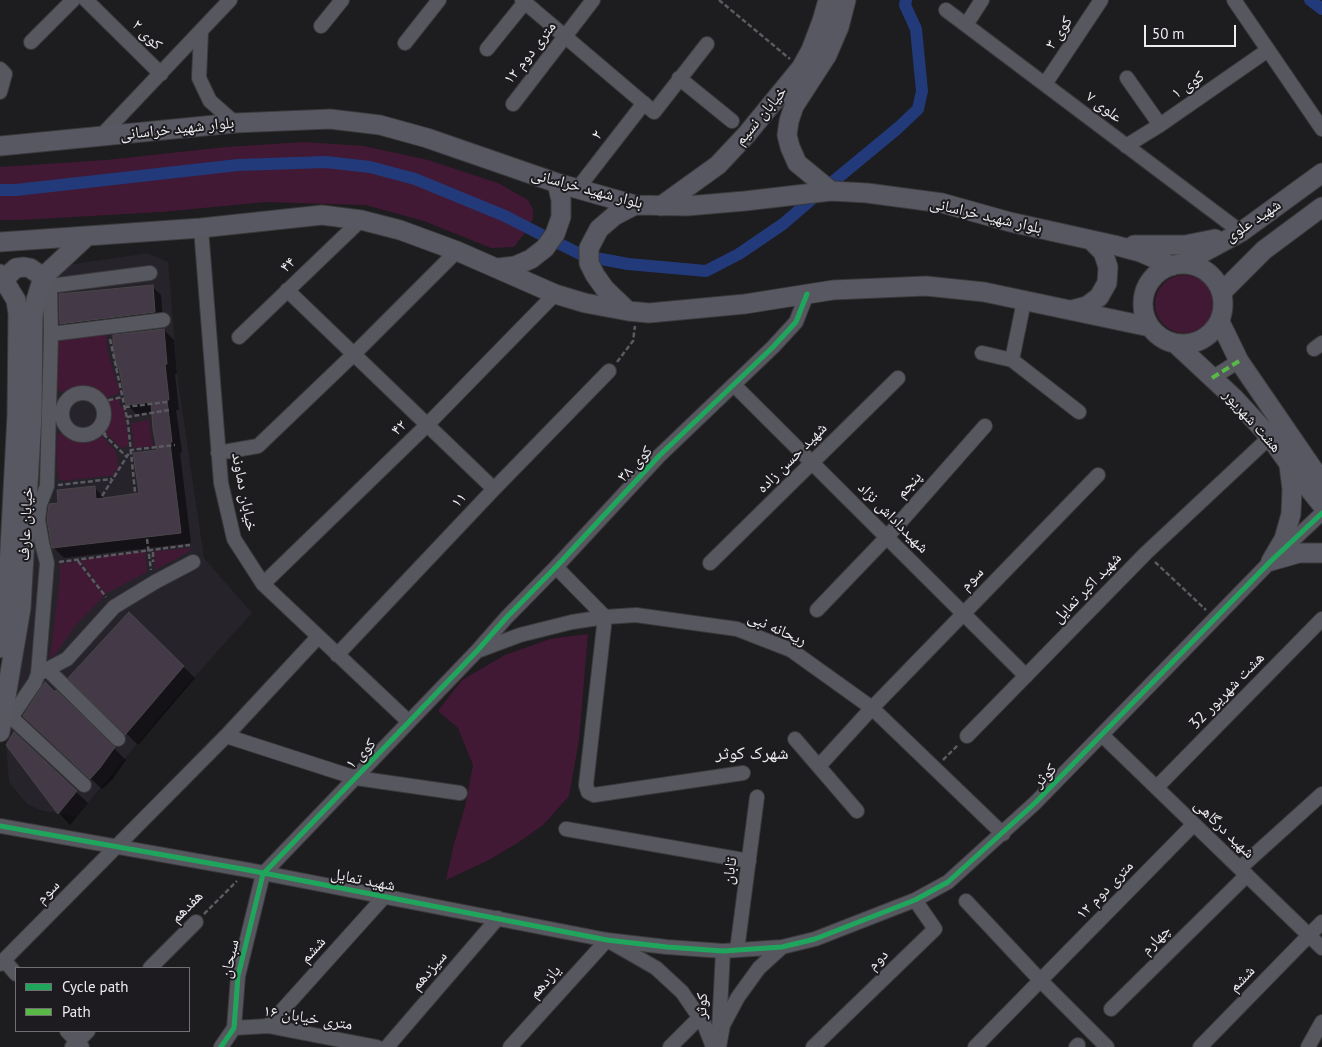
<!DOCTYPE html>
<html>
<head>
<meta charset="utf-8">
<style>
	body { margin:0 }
	#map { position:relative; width:1322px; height:1047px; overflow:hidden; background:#1d1c1e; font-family:"PT Sans",sans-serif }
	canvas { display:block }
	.legend { position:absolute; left:15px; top:967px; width:175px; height:65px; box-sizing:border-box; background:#1d1b1f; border:1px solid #706f72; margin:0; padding:6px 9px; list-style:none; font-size:15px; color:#edecef }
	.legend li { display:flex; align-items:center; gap:10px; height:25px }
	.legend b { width:25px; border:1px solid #706f72 }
	.scale { position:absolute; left:1144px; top:25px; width:92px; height:22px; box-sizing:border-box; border:2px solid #edecef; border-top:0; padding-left:6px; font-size:15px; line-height:18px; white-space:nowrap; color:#edecef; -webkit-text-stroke:4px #1d1b1f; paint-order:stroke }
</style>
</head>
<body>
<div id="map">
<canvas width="1322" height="1047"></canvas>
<ul class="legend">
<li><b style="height:6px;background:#20a55d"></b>Cycle path</li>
<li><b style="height:6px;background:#58b947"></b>Path</li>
</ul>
<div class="scale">50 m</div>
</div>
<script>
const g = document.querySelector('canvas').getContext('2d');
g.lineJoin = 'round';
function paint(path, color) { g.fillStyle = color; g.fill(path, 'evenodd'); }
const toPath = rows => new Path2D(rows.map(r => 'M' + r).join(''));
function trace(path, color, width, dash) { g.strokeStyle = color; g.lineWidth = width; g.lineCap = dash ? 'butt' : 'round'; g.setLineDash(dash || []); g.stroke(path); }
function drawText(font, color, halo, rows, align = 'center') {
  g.font = font + ' "PT Sans","Noto Naskh Arabic",sans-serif'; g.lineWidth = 4; g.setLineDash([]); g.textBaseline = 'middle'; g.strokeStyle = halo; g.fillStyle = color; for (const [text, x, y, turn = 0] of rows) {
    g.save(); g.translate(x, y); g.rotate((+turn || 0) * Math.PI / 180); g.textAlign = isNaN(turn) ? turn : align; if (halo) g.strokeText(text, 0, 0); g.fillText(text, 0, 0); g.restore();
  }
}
paint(toPath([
	[148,253,168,262,178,381,204,558,252,613,178,695,76,817,40,810,27,804,9,782,6,745,19,653,41,460,40,358,41,303,61,266]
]), '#26232b');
paint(toPath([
	[304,142,364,146,428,160,498,183,528,200,533,210,533,219,523,235,514,247,491,248,424,221,365,205,266,202,161,212,20,220,0,220,0,167,106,160,226,147],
	'1155 304a29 29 0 1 1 58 0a29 29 0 1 1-58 0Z',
	[106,331,107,349,120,393,101,400,96,393,91,391,84,389,61,392,54,386,54,343,63,339],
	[112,399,119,399,120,406,124,407,129,446,121,448,101,428,105,421,106,415,104,403],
	[149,420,153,446,134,448,131,423],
	[60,432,67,436,86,438,99,432,116,452,119,469,114,471,114,475,63,481,59,479,58,474,56,447,58,436],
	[193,548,184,554,155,570,155,551],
	[145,551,147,572,105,594,80,560],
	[77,561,104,596,75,626,53,657,50,658,60,578,60,564],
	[588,634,579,740,569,796,543,825,519,842,489,860,446,880,454,844,465,807,473,765,458,728,438,711,462,680,505,655,550,639]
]), '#421934');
paint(toPath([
	[152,286,161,295,163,321,69,332,61,324],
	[164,330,174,340,177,374,175,374,179,410,176,410,182,452,180,453,191,543,64,558,53,547,59,504,94,487,105,499,141,494,158,451,153,413,137,415,127,404,121,370,119,368],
	[129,613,195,678,138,745,70,678],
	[56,692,126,760,112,780,102,789,36,728],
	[7,745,76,792,88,803,70,825,59,813]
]), '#0007');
trace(toPath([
	[1310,0,1322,9],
	[829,185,898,128,918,109,922,91,916,29,905,5,906,0],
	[0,190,16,190,238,165,326,162,370,167,415,179,505,216,544,236],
	[558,243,582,255],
	[596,258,628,264,706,271,739,254,783,224,812,199]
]), '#223a7a', 12);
const building = toPath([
	[153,285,155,312,60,324,59,294,153,285],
	[164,329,167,364,165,364,169,400,167,400,172,442,170,443,181,533,52,548,47,520,49,504,58,503,57,490,95,486,96,499,139,493,133,453,157,450,153,429,151,402,126,405,119,368,117,369,113,350,113,335,164,329],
	[129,612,184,666,125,735,68,678,129,612],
	[45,682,55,692,56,690,115,747,100,768,90,779,23,716,45,682],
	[14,732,77,791,58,814,6,745,14,732]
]);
paint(building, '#443946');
trace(building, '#484648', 1);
const minor = toPath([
	[86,0,161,74],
	[522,0,654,112,707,44],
	[1234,0,1322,129],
	[946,10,1241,232],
	[966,25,982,0],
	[321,26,342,0],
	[201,32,199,78,210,101,235,123],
	[31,42,73,0],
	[405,43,439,0],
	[487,49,525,2],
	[0,69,5,74,0,92],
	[679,78,732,121],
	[1127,78,1160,125],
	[1045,84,1101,0],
	[513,104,593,0],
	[101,136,230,0],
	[1126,146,1160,125,1268,50],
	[578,188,644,103],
	[201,228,221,483,234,539,263,584,409,722],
	[287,290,494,489],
	[51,334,163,320],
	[239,337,361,220],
	[1314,349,1322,343],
	[982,353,1012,360,1079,412],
	[1012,360,1024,301],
	[1212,378,1239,361],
	[734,385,1026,676],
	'62 414a21 21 0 1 1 42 0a21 21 0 1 1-42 0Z',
	[218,453,258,446,354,354,457,251],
	[710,563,898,378],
	[556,567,605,617,586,785,588,792,594,795,743,773],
	[263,584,427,425,555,294],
	[817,610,887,537,985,426],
	[480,650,520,635,572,622,605,617,636,615,737,629,791,650,872,708,1003,834],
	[337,655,494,489,609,371],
	[48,670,118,739],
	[38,674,67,659,114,607,155,582,193,562],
	[1102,735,1322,948],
	[226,736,356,778,460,793],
	[967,736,1146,553,1270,437],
	[795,739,857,811],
	[819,766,872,708,1098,475],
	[84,785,12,718,14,713,35,682,38,674,47,563,42,543,38,520,40,504,47,486,51,334,50,286,150,273],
	[1157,787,1322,619],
	[0,826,248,870,607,940,667,947,723,951,782,947,815,939,915,900,948,882,1035,803,1271,561,1322,513],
	[566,829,749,861],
	[1240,868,1322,794],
	[966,901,1041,981,1107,1047],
	[737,950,757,797],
	[4,960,16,974],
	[0,964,226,736,318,637],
	[150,968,196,922],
	[1111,1009,1247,875],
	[268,1026,384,897],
	[234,1028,268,1026,377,1047],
	[719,1030,723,951],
	[67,1031,82,1047],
	[72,1047,88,1031],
	[221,1047,234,1028,238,976,263,874,477,651,506,618,556,567,659,456,773,347,796,322,807,294],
	[387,1047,498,918],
	[510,1047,607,940,656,968,682,992,704,1024,713,1047],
	[670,1047,700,1017],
	[719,1047,723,1025,738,997,759,968,782,947],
	[813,1047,935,929,915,900],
	[975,1047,1194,824],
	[1076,1047,1078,1045],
	[1200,1047,1322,922],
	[1308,1047,1322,1022]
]);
const major = toPath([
	[0,146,235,123,330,119,380,125,427,138,557,183,635,205,687,206,745,201,831,191,867,193,942,203,1010,222,1114,245,1140,252,1172,266],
	[831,191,797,163,790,147,787,135,789,121,794,106,827,55,839,27,846,0],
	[661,206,718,165,747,134,801,68,811,50,822,21,828,0],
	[0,242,201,228,322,215,361,220,400,230,457,251,555,294,585,303,628,311,649,313,745,304,833,290,926,286,984,292,1150,327],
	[1134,245,1185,245,1215,239],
	'1143 304a40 40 0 1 1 80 0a40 40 0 1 1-80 0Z',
	[1182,264,1241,232,1322,173],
	[498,268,515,266,531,259,545,248,555,234,561,217,561,200,557,183],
	[0,274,16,300,18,314,17,415,7,606,0,648],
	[4,279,16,268,24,267,30,268,43,277],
	[1222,292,1264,250,1322,207],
	[1072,310,1087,306,1099,297,1107,283,1108,267,1103,252,1092,241],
	[628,311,605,289,595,275,589,263,589,248,599,229,614,216,635,205],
	[1220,322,1239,361,1322,482],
	[1176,344,1235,399,1270,437,1289,464,1322,505],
	[1271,561,1284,539,1291,514,1292,489,1289,465],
	[1271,561,1299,553,1322,553],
	[0,732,21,608,32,415,33,315,36,300,43,277,86,237]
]);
trace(minor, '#3a393b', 16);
trace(major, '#3a393b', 21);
trace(toPath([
	[719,0,790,59],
	[110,339,128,423,135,492],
	[617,362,633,341,635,326],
	[101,402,122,397],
	[125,407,167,402],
	[127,417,169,410],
	[99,427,106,435],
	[98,429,127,457],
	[58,485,112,479],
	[102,496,131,450,175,445],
	[147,539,151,570],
	[153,552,153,562],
	[78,561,106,597],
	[59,562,190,545],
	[1155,562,1206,610],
	[943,760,958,745],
	[204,914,237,881]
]), '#5b5a61', 2.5, [5, 2.5]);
trace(minor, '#57575f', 14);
trace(major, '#585862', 19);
trace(toPath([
	[1212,378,1239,361]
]), '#58b947', 4, [8, 4]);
trace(toPath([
	[0,826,248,870,607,940,667,947,723,951,782,947,815,939,915,900,948,882,1035,803,1271,561,1322,513],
	[221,1047,234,1028,238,976,263,874,477,651,506,618,556,567,659,456,773,347,796,322,807,294]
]), '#20a55d', 5);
drawText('16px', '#edecef', '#1d1b1f', [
	["کوی ۳",1059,33,-56],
	["کوی ۲",147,35,45],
	["۱۲ متری دوم",530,53,-52],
	["کوی ۱",1188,85,-35],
	["علوی ۷",1104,107,37],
	["خیابان نسیم",761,116,-50],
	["بلوار شهید خراسانی",177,129,-6],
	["۲",597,135,-52],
	["بلوار شهید خراسانی",587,189,15],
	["بلوار شهید خراسانی",986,216,13],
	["شهید علوی",1253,221,-34],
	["۴۴",288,265,-44],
	["هشت شهریور",1252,421,48],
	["۴۲",399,428,-44],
	["شهید حسن زاده",792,458,-45],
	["کوی ۳۸",635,464,-47],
	["پنجم",909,485,-48],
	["خیابان دماوند",244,492,79],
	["۱۱",459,500,-47],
	["شهیدداداش نژاد",893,518,45],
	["خیابان عارف",26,524,-87],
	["سوم",972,579,-46],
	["شهید اکبر تمایل",1087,588,-46],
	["ریحانه نبی",777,629,24],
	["هشت شهریور 32",1227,691,-46],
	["کوی ۱",361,754,-46],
	["کوثر",1045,776,-46],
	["شهید درگاهی",1224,829,44],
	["تابان",730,871,-82],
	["شهید تمایل",363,880,11],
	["۱۲ متری دوم",1105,890,-46],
	["سوم",48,892,-45],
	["هفدهم",187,907,-45],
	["چهارم",1156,940,-45],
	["ششم",313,950,-48],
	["سبحان",230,959,-78],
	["دوم",878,960,-44],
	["سیزدهم",429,971,-49],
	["ششم",1242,979,-46],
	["یازدهم",545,982,-48],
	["کوثر",702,1006,-87],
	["۱۶ متری خیابان",308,1018,9]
]);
drawText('18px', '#edecef', '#1d1b1f', [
	["شهرک کوثر",752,754]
]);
</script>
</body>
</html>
